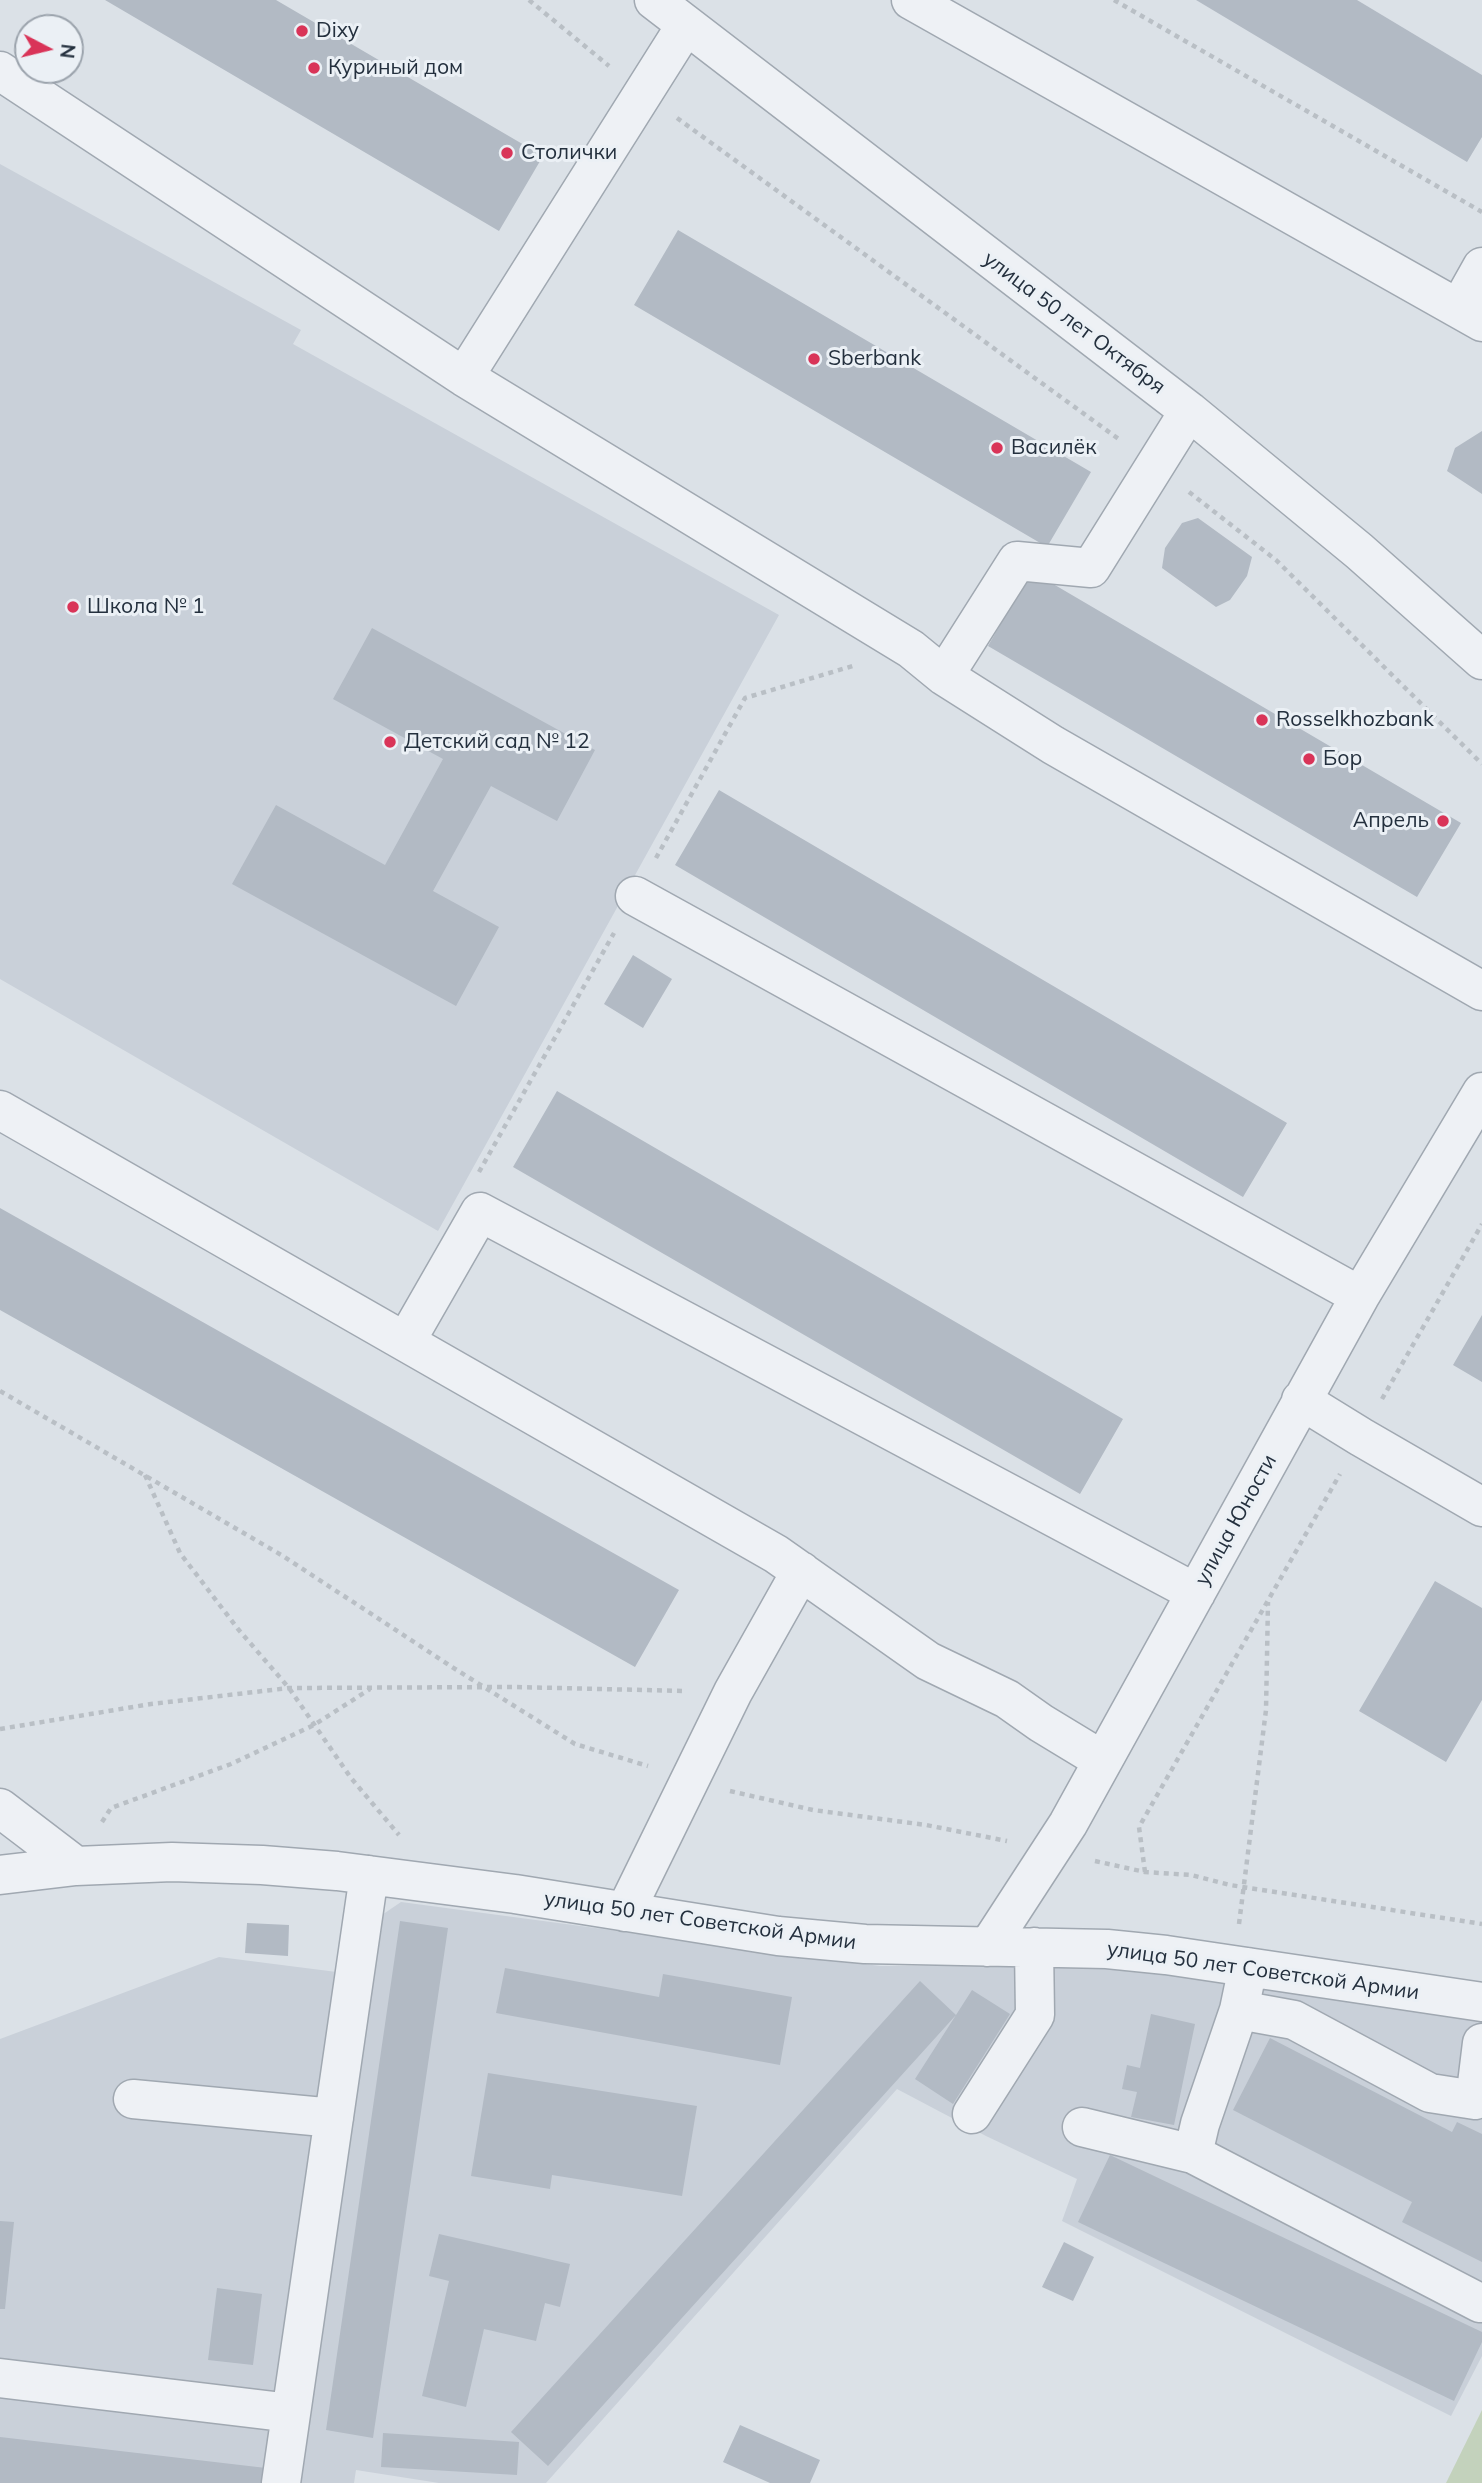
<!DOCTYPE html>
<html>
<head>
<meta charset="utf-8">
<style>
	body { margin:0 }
	#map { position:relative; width:1482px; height:2483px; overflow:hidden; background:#dbe1e7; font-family:Mulish,sans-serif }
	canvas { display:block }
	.north { position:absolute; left:14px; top:14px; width:70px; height:70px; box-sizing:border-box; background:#ebf0f5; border:2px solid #9ba3ac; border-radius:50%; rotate:97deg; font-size:19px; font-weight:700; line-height:28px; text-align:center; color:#24303e }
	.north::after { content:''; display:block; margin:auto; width:24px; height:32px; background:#d93458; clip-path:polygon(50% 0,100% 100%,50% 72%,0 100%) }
</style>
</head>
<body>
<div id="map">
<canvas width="1482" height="2483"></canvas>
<div class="north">N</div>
</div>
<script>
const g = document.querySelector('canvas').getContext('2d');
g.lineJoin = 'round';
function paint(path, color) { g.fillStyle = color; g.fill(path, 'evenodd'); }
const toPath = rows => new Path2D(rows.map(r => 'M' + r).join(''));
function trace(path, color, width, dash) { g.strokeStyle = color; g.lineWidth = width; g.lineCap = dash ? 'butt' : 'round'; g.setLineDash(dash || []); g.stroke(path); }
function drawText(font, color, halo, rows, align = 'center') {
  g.font = font + ' Mulish,sans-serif'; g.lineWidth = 6; g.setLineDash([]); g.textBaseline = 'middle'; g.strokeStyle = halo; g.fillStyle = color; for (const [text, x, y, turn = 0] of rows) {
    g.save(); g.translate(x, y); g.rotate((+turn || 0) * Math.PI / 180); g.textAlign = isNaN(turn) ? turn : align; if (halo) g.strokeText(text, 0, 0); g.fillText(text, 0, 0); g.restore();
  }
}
paint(toPath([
	[0,164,301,330,293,344,779,615,438,1231,0,979],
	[401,1902,880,1966,1127,1965,1482,2020,1482,2356,1451,2416,1062,2221,1077,2179,986,2136,897,2089,546,2483,439,2483,356,2470,354,2483,0,2483,0,2039,219,1957,368,1976,376,1919]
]), '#c9d0d9');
paint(toPath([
	[1482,2410,1482,2483,1446,2483]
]), '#c3d2bc');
paint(toPath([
	[105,0,276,0,543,156,499,231],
	[1196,0,1357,0,1482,75,1482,137,1467,162],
	[678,230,1091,472,1047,547,634,305],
	[1482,431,1482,494,1447,471,1455,448],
	[1198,518,1252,557,1247,576,1230,600,1216,607,1162,568,1165,548,1182,523],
	[1031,571,1461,823,1417,897,988,646],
	[372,628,595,750,557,821,491,786,433,891,499,927,456,1006,232,884,276,805,385,865,443,759,333,699],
	[719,790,1287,1123,1243,1197,675,865],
	[633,955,672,979,643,1028,604,1004],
	[557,1091,1123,1419,1080,1494,513,1167],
	[0,1208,679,1590,635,1667,0,1310],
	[1482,1315,1482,1382,1453,1365],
	[1435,1581,1482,1608,1482,1700,1446,1762,1359,1711],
	[400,1921,448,1928,373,2438,326,2430],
	[247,1923,289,1925,288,1956,245,1953],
	[505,1968,659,1997,663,1974,792,1997,780,2065,496,2013],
	[920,1981,956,2015,548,2466,511,2432],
	[972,1990,1010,2014,953,2104,915,2079],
	[1151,2014,1195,2024,1174,2125,1131,2117,1137,2092,1122,2089,1127,2065,1140,2068],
	[1270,2038,1452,2132,1457,2122,1482,2134,1482,2262,1402,2222,1412,2202,1233,2110],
	[488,2073,697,2106,682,2196,552,2175,550,2189,471,2176],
	[1110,2155,1482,2332,1482,2342,1454,2401,1078,2222],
	[0,2221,14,2222,5,2309,0,2309],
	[439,2234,570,2264,560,2307,545,2303,536,2341,484,2329,466,2407,422,2396,449,2281,429,2276],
	[1064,2242,1094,2257,1073,2301,1042,2287],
	[217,2288,262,2294,253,2365,208,2360],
	[740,2425,820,2460,810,2483,770,2483,723,2462],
	[383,2433,519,2442,517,2475,381,2467],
	[0,2437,266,2468,264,2483,0,2483]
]), '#b2bac4');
const minor = toPath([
	[654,0,1189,411,1359,551,1482,660],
	[911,0,1482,322],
	[0,71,464,377,911,649,944,676,1053,745,1482,991],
	[1459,308,1482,267],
	[464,377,686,25],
	[944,676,1017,561,1091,568,1189,411],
	[635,896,1360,1296],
	[0,1110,776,1554,928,1661,1007,1699,1041,1723,1102,1760],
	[406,1341,480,1212,1196,1593],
	[1301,1400,1361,1437,1482,1507],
	[0,1808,76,1866],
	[0,1875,76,1866,172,1862,262,1865,337,1871,515,1894,778,1936,865,1944,1107,1949,1166,1955,1482,2002],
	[625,1912,733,1692,801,1571],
	[988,1947,1068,1824,1360,1296,1482,1092],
	[1248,1967,1239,2010,1200,2124,1193,2154,1480,2303],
	[1239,2010,1294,2020,1430,2093,1475,2100,1482,2043],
	[133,2099,334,2118],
	[972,2114,1035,2015,1034,1947],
	[1082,2127,1193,2154],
	[0,2378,291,2413],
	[281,2483,369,1875]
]);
trace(minor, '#a0a8b1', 41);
trace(toPath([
	[529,0,609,66],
	[1114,0,1482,212],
	[677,118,1120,440],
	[1189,492,1276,560,1482,764],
	[656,858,745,698,856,665],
	[479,1172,614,933],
	[0,1391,283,1556,452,1667,575,1744,648,1766],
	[1382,1399,1482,1224],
	[145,1475,180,1553,238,1629,289,1688,351,1778,399,1835],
	[0,1729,151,1704,289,1688,515,1687,686,1691],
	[730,1791,813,1810,926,1825,1007,1841],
	[102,1822,111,1808,231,1764,314,1725,370,1689],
	[1095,1861,1145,1872,1191,1875,1230,1885,1482,1924],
	[1145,1872,1139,1827,1340,1474],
	[1239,1924,1266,1710,1268,1602]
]), '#b9bfc5', 4.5, [5, 5]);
trace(minor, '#eef1f5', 38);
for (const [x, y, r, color] of [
	[302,31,7,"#d93458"],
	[314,68,7,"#d93458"],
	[507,153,7,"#d93458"],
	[814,359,7,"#d93458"],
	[997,448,7,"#d93458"],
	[73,607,7,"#d93458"],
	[1262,720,7,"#d93458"],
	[390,742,7,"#d93458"],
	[1309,759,7,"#d93458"],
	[1443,821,7,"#d93458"]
]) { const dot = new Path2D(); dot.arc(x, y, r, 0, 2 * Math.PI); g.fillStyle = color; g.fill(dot); trace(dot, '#ebf0f5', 2.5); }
drawText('21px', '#24303e', '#ebf0f5', [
	["Dixy",316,31],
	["Куриный дом",328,68],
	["Столички",521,153],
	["Sberbank",828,359],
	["Василёк",1011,448],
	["Школа № 1",87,607],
	["Rosselkhozbank",1276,720],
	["Детский сад № 12",404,742],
	["Бор",1323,759],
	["Апрель",1429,821,"right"]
], 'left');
drawText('21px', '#24303e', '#ebf0f5', [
	["улица 50 лет Октября",1074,323,37],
	["улица Юности",1236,1520,-61],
	["улица 50 лет Советской Армии",700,1921,8],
	["улица 50 лет Советской Армии",1263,1971,8]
]);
</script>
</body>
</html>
